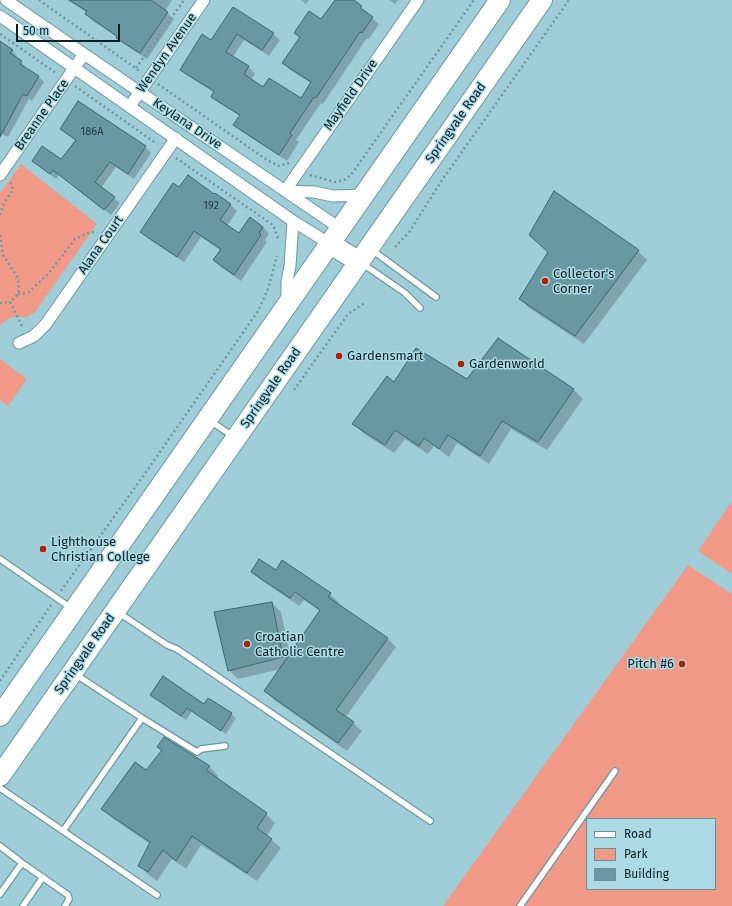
<!DOCTYPE html>
<html>
<head>
<meta charset="utf-8">
<style>
	body { margin:0 }
	#map { position:relative; width:732px; height:906px; overflow:hidden; background:#9fced9; font-family:"Fira Sans",sans-serif }
	canvas { display:block }
	.legend { position:absolute; left:586px; top:818px; width:130px; height:72px; box-sizing:border-box; background:#acdbe6; border:1px solid #6c9098; margin:0; padding:5px 7px; list-style:none; font-size:12px; color:#0c1f23 }
	.legend li { display:flex; align-items:center; gap:8px; height:20px }
	.legend b { width:20px; border:1px solid #6c9098 }
	.scale { position:absolute; left:16px; top:24px; width:104px; height:18px; box-sizing:border-box; border:2px solid #0c1f23; border-top:0; padding-left:5px; font-size:12px; line-height:14px; white-space:nowrap; color:#0c1f23; -webkit-text-stroke:3px #acdbe6; paint-order:stroke }
</style>
</head>
<body>
<div id="map">
<canvas width="732" height="906"></canvas>
<ul class="legend">
<li><b style="height:5px;background:#fff"></b>Road</li>
<li><b style="height:11px;background:#ef9986"></b>Park</li>
<li><b style="height:11px;background:#6a98a2"></b>Building</li>
</ul>
<div class="scale">50 m</div>
</div>
<script>
const g = document.querySelector('canvas').getContext('2d');
g.lineJoin = 'round';
function paint(path, color) { g.fillStyle = color; g.fill(path, 'evenodd'); }
const toPath = rows => new Path2D(rows.map(r => 'M' + r).join(''));
function trace(path, color, width, dash) { g.strokeStyle = color; g.lineWidth = width; g.lineCap = dash ? 'butt' : 'round'; g.setLineDash(dash || []); g.stroke(path); }
function drawText(font, color, halo, rows, align = 'center') {
  g.font = font + ' "Fira Sans",sans-serif'; g.lineWidth = 3; g.setLineDash([]); g.textBaseline = 'middle'; g.strokeStyle = halo; g.fillStyle = color; for (const [text, x, y, turn = 0] of rows) {
    g.save(); g.translate(x, y); g.rotate((+turn || 0) * Math.PI / 180); g.textAlign = isNaN(turn) ? turn : align; if (halo) g.strokeText(text, 0, 0); g.fillText(text, 0, 0); g.restore();
  }
}
paint(toPath([
	[21,164,97,224,35,312,27,317,13,317,8,319,0,325,0,193],
	[0,359,27,379,8,406,0,400],
	[732,501,732,574,698,551],
	[688,565,732,594,732,906,443,906],
	[587,819,715,819,715,889,587,889]
]), '#ef9986');
paint(toPath([
	[68,0,172,0,165,11,174,19,147,59,124,44,118,38,93,21,86,14,87,13],
	[301,0,309,0,306,4],
	[336,0,352,0,361,7,368,13,367,14,379,24,369,39,367,38,323,104,321,103,296,140,299,142,287,161,241,131,235,125,240,116,219,103,213,96,215,93,188,76,181,70,212,41,233,8,273,34,280,40,269,56,244,40,233,57,249,67,255,74,251,80,263,89,301,100,311,83,290,70,283,63,300,38,295,33,321,21],
	[389,0,398,0,395,4],
	[0,43,12,50,17,56,16,58,26,67,25,68,39,77,44,82,32,101,29,99,8,137,2,134,0,138],
	[61,129,145,147,151,153,134,179,116,167,101,188,120,203,111,215,59,175,56,179,39,166,33,161,61,161,76,141],
	[180,189,215,195,215,194,231,205,237,211,227,226,240,235,263,227,269,234,265,240,267,242,241,281,221,267,214,260,221,251,201,237,184,262,147,238,141,231],
	[554,192,638,251,647,260,584,344,529,308,520,299,549,252],
	[499,340,574,390,583,399,547,450,511,429,489,464,457,443,449,457,434,446,428,454,405,439,394,453,363,433,354,424,394,384,467,381],
	[282,562,330,594,339,603,338,605,387,638,396,647,345,718,353,723,362,731,347,751,274,700,266,691,281,669,238,679,229,670,272,603,281,612,290,656,320,611,304,600,299,606,261,580,252,572,277,571],
	[151,695,204,705,231,714,236,718,226,734,192,711,186,720],
	[164,738,210,767,218,776,216,778,266,814,275,823,267,836,281,848,257,881,201,845,186,869,172,859,157,881,149,875,140,866,150,844,112,818,103,809,146,772,162,751,158,747]
]), '#0003');
const building = toPath([
	[69,0,151,0,168,12,140,53,116,38,117,36,85,14,87,11,69,0],
	[335,0,354,0,362,6,360,8,373,17,362,33,360,32,316,98,314,97,290,133,292,135,279,155,233,125,240,115,211,97,214,91,180,70,202,34,211,40,233,7,274,33,262,50,237,34,226,52,249,66,244,74,263,87,269,78,301,98,311,82,282,63,300,37,294,33,309,11,321,19,335,0],
	[0,41,13,50,10,53,22,61,20,64,39,76,27,96,23,94,0,137,0,41],
	[78,101,146,146,128,174,110,162,95,182,115,197,104,210,53,170,50,174,32,161,42,146,61,159,76,140,60,129,78,101],
	[188,175,214,194,215,193,231,204,220,220,239,233,250,217,263,227,259,233,261,235,234,275,213,260,221,249,194,231,177,257,140,232,173,183,179,187,188,175],
	[554,191,639,250,575,336,519,299,548,252,529,235,554,191],
	[498,338,574,389,538,442,502,421,480,456,448,435,439,449,424,438,419,446,395,430,385,445,352,424,387,376,394,382,416,348,467,379,498,338],
	[259,559,276,570,282,560,331,593,328,597,388,638,336,710,354,722,338,743,264,691,320,610,295,592,290,598,251,572,259,559],
	[272,602,283,657,228,671,214,612,272,602],
	[163,676,204,704,208,698,232,713,221,731,187,708,181,716,150,695,163,676],
	[164,737,210,766,206,770,267,813,257,828,272,839,247,873,192,836,176,861,163,850,148,872,138,866,150,842,101,809,135,762,146,770,162,750,157,747,164,737]
]);
paint(building, '#6a98a2');
trace(building, '#3a6770', 1);
const lane = toPath([
	[372,250,436,297],
	[363,264,405,293,420,308],
	[209,420,234,437],
	[0,559,71,608],
	[119,613,167,645,177,649,430,821],
	[75,674,142,718,197,752,201,749,225,746],
	[0,788,157,895],
	[63,831,142,718],
	[0,846,22,863,68,895,69,899,65,906],
	[0,894,22,863],
	[23,906,43,877],
	[520,906,615,771]
]);
const street = toPath([
	[6,0,84,54,341,229],
	[0,16,293,221,330,244],
	[130,106,204,0],
	[0,175,84,54],
	[285,191,418,0],
	[285,191,314,192,333,196,364,195],
	[287,303,287,281,290,266,293,221],
	[19,343,34,336,46,324,176,138]
]);
const highway = toPath([
	[330,244,360,262],
	[0,716,500,0],
	[0,776,542,0]
]);
trace(lane, '#6a97a1', 8);
trace(street, '#6a97a1', 13);
trace(highway, '#6a97a1', 22);
trace(toPath([
	[39,0,141,72],
	[0,34,56,73],
	[136,68,184,0],
	[158,84,267,160,279,166,289,163],
	[75,86,157,144],
	[176,158,273,225,279,241],
	[310,175,335,182,344,180,351,175,474,0],
	[0,215,4,203,13,190,12,184,9,182],
	[0,235,3,255,18,278,19,289,18,294,10,302,23,328],
	[395,247,410,231,440,183,569,0],
	[18,294,22,294,29,292,49,273,75,239,91,232,97,232],
	[0,303,10,302],
	[294,390,348,314,366,302],
	[61,591,146,472,258,311,268,289,277,256],
	[0,681,51,605]
]), '#70969f', 2.5, [2, 3]);
trace(lane, '#fff', 5.5);
trace(street, '#fff', 11);
trace(highway, '#fff', 20);
for (const [x, y, r, color] of [
	[545,281,4,"#ae2100"],
	[339,356,4,"#ae2100"],
	[461,364,4,"#ae2100"],
	[43,549,4,"#ae2100"],
	[247,644,4,"#ae2100"],
	[682,664,4,"#ae2100"]
]) { const dot = new Path2D(); dot.arc(x, y, r, 0, 2 * Math.PI); g.fillStyle = color; g.fill(dot); trace(dot, '#acdbe6', 1.5); }
drawText('11px', '#243d43', null, [
	["186A",92,132],
	["192",211,206]
]);
drawText('13px', '#0c1f23', '#acdbe6', [
	["Wendyn Avenue",167,53,-55],
	["Mayfield Drive",351,95,-55],
	["Breanne Place",42,115,-55],
	["Springvale Road",456,123,-55],
	["Keylana Drive",187,124,34],
	["Alana Court",101,245,-55],
	["Springvale Road",271,388,-55],
	["Springvale Road",85,654,-55]
]);
drawText('13px', '#0c1f23', '#acdbe6', [
	["Collector's",553,274],
	["Corner",553,289],
	["Gardensmart",347,356],
	["Gardenworld",469,364],
	["Lighthouse",51,542],
	["Christian College",51,557],
	["Croatian",255,637],
	["Catholic Centre",255,652],
	["Pitch #6",674,664,"right"]
], 'left');
</script>
</body>
</html>
